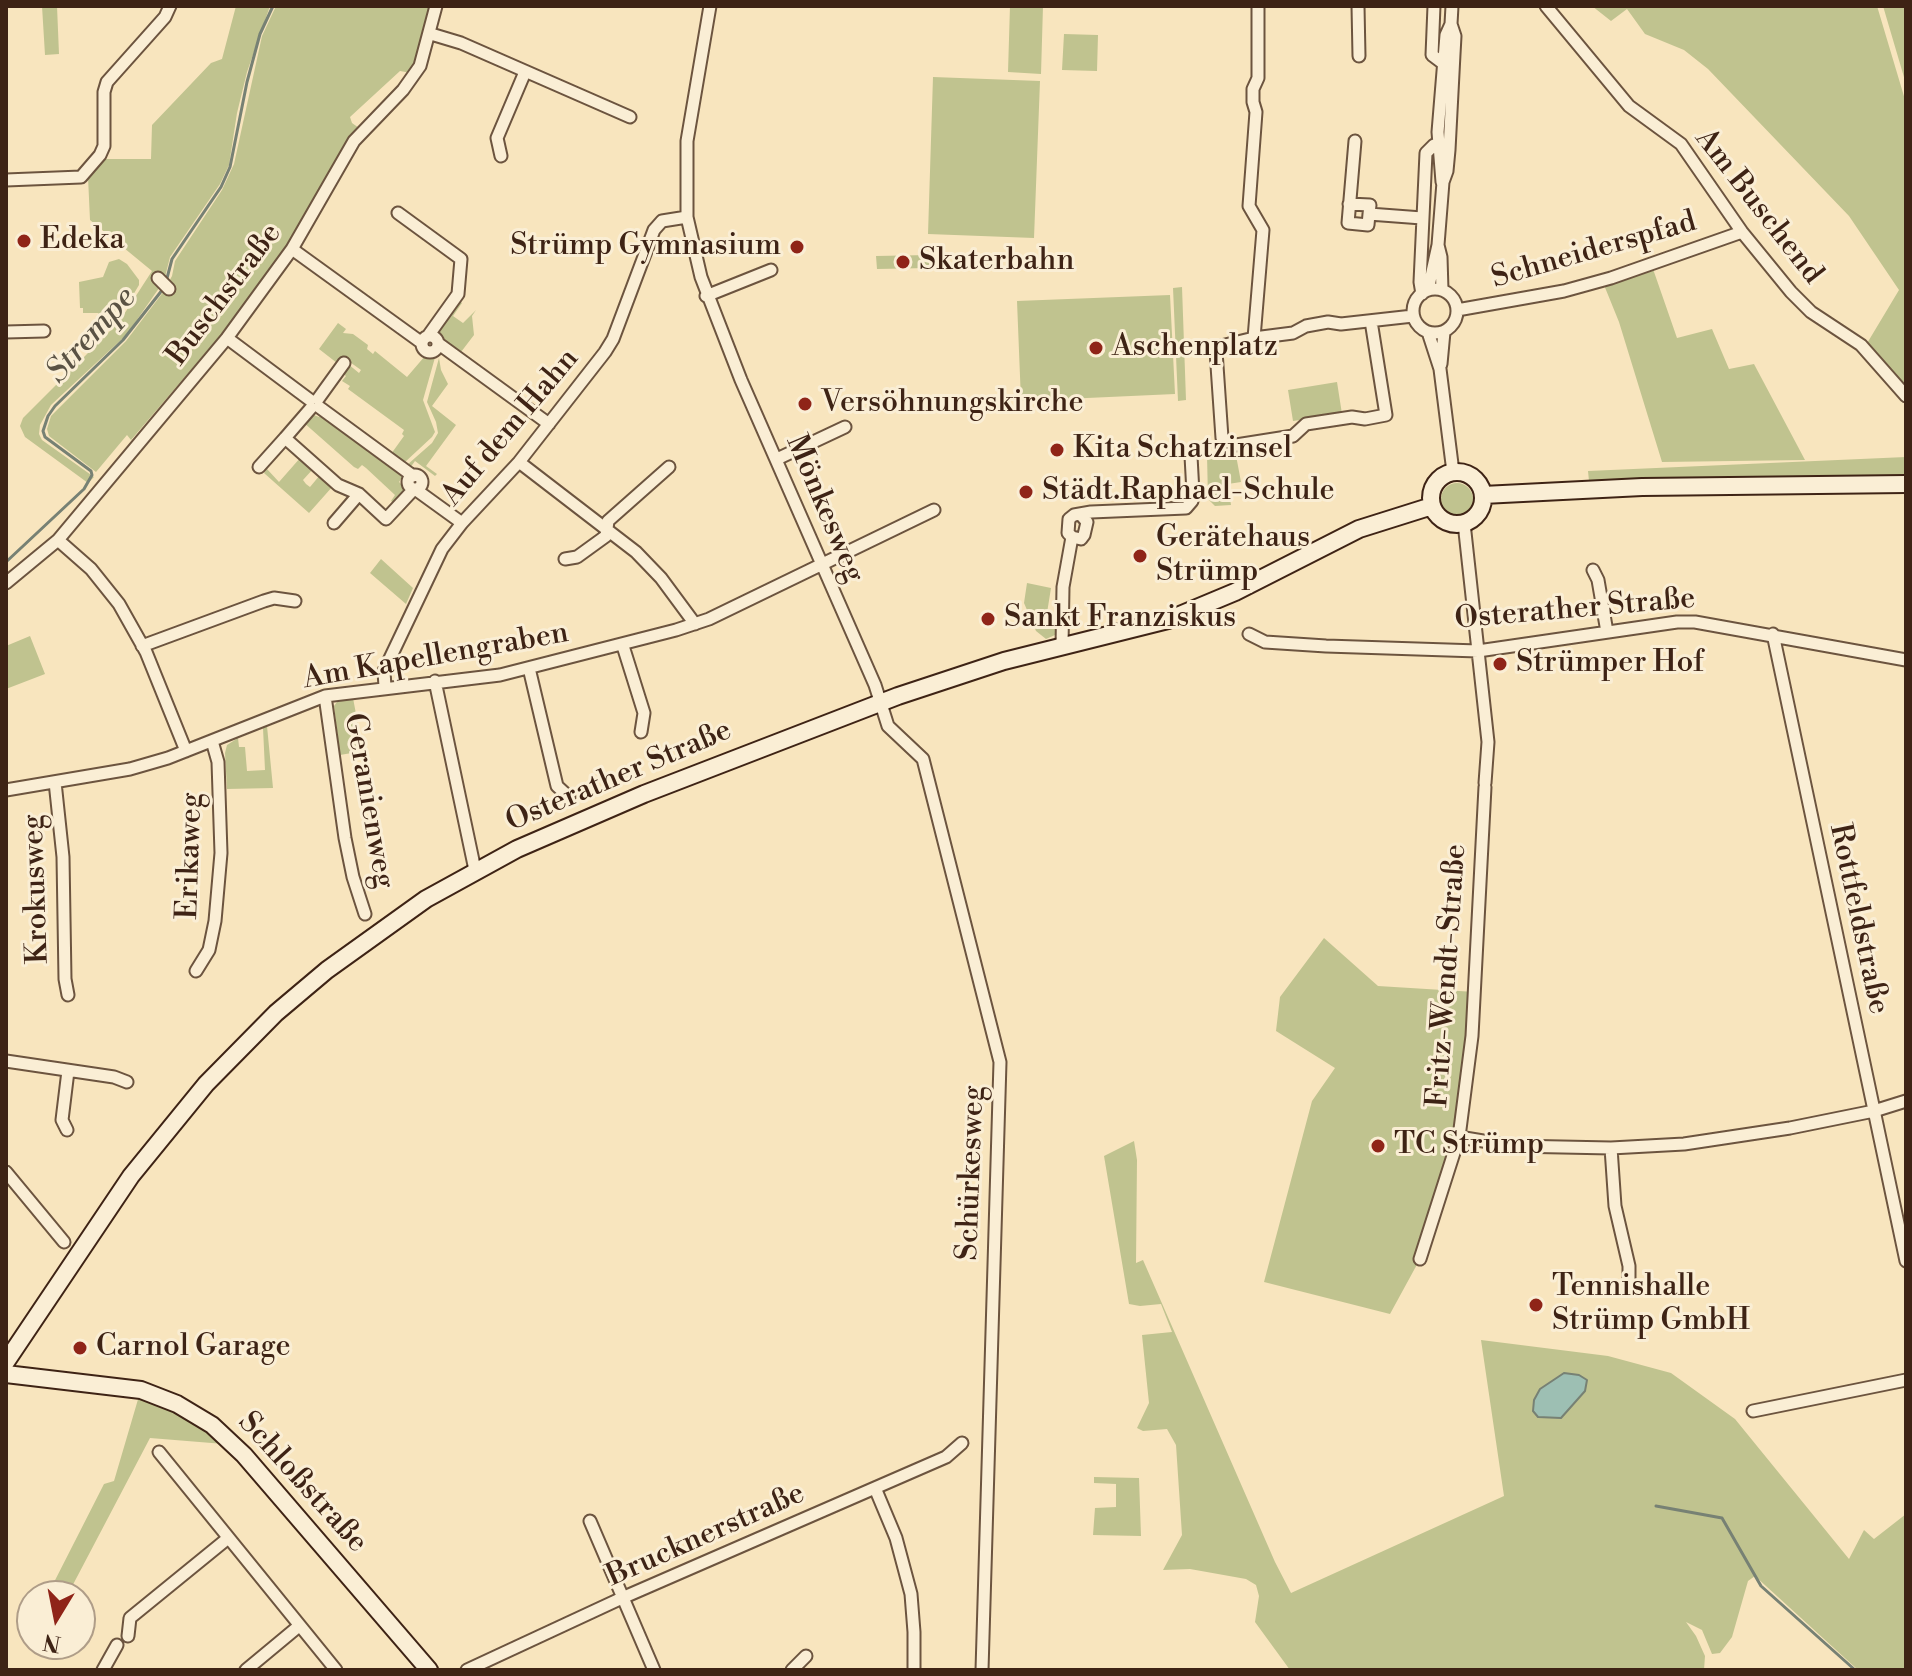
<!DOCTYPE html>
<html>
<head>
<meta charset="utf-8">
<style>
	body { margin:0 }
	#map { position:relative; width:1912px; height:1676px; overflow:hidden; background:#f8e5be; font-family:"Libre Bodoni",serif }
	canvas { display:block }
	.frame { position:absolute; inset:0; border:8px solid #3e2315; pointer-events:none }
	.north { position:absolute; left:16px; top:1580px; width:80px; height:80px; box-sizing:border-box; background:#faeed5; border:2px solid #af9d88; border-radius:50%; rotate:190deg; font-size:22px; font-weight:700; line-height:32px; text-align:center; color:#3e2315 }
	.north::after { content:''; display:block; margin:auto; width:28px; height:36px; background:#8f2418; clip-path:polygon(50% 0,100% 100%,50% 72%,0 100%) }
</style>
</head>
<body>
<div id="map">
<canvas width="1912" height="1676"></canvas>
<div class="frame"></div>
<div class="north">N</div>
</div>
<script>
const g = document.querySelector('canvas').getContext('2d');
g.lineJoin = 'round';
function paint(path, color) { g.fillStyle = color; g.fill(path, 'evenodd'); }
const toPath = rows => new Path2D(rows.map(r => 'M' + r).join(''));
function trace(path, color, width, dash) { g.strokeStyle = color; g.lineWidth = width; g.lineCap = dash ? 'butt' : 'round'; g.setLineDash(dash || []); g.stroke(path); }
function drawText(font, color, halo, rows, align = 'center') {
  g.font = font + ' "Libre Bodoni",serif'; g.lineWidth = 6; g.setLineDash([]); g.textBaseline = 'middle'; g.strokeStyle = halo; g.fillStyle = color; for (const [text, x, y, turn = 0] of rows) {
    g.save(); g.translate(x, y); g.rotate((+turn || 0) * Math.PI / 180); g.textAlign = isNaN(turn) ? turn : align; if (halo) g.strokeText(text, 0, 0); g.fillText(text, 0, 0); g.restore();
  }
}
paint(toPath([
	[42,6,57,6,59,54,45,55],
	[236,6,270,6,247,72,237,113,229,165,220,184,170,257,164,281,134,324,123,338,51,405,40,425,39,434,42,440,94,477,88,483,25,437,20,426,23,418,119,322,152,271,90,220,88,177,106,159,151,159,152,125,211,63,222,59],
	[276,6,431,6,423,46,411,73,400,71,350,117,352,123,359,128,289,245,249,302,131,440,127,435,96,472,49,436,47,429,51,416,126,341,164,291,172,276,175,261,222,190,234,164,262,36],
	[1010,6,1043,6,1041,74,1008,72],
	[1592,6,1877,6,1906,103,1906,392,1866,345,1899,290,1849,216,1708,69,1684,50,1645,34,1627,9,1611,21],
	[1883,6,1906,6,1906,84],
	[1064,34,1098,35,1097,71,1062,70],
	[933,77,1040,81,1034,238,928,234],
	[929,255,929,268,877,269,876,256],
	[119,259,127,264,139,280,139,285,133,295,120,309,107,317,101,317,98,313,83,313,83,308,80,308,79,282,103,277,109,262],
	[1653,269,1677,338,1712,329,1729,369,1754,364,1805,460,1662,462,1619,322,1604,285],
	[1182,287,1186,400,1178,401,1173,288],
	[1170,295,1175,394,1021,401,1017,301],
	[458,300,462,303,453,316,463,323,476,310,472,316,474,335,461,352,435,333],
	[338,323,346,329,343,333,353,334,368,345,367,349,373,354,375,351,407,377,425,356,436,354,423,400,435,432,432,437,404,463,391,454,404,436,402,434,404,430,348,389,350,386,342,381,346,376,342,373,348,364,359,373,361,370,347,360,337,363,319,349],
	[439,358,441,370,448,384,432,406,456,425,426,466,437,474,435,476,415,461,410,468,407,465,432,443,438,433,436,422,427,402],
	[1337,382,1342,414,1293,421,1288,390],
	[311,414,319,417,322,414,403,476,399,482,406,488,394,503,391,501,395,495,366,468,362,465,358,469,354,467,303,422],
	[1235,450,1241,482,1228,484,1231,505,1215,506,1208,499,1207,455],
	[301,457,313,469,303,480,306,484,310,487,320,475,333,486,309,513,264,473,267,469,279,482],
	[1906,457,1906,475,1589,481,1588,471],
	'1441 499a16 16 0 1 1 32 0a16 16 0 1 1-32 0Z',
	[381,559,413,588,406,604,370,573],
	[1027,583,1051,588,1047,613,1058,616,1059,627,1055,635,1046,639,1036,631,1024,603],
	[30,636,45,674,6,689,6,646],
	[353,698,363,751,340,755,334,706,337,702],
	[267,726,273,788,227,789,225,753,227,745,238,738,239,747,245,747,247,771,265,770,263,728],
	[1324,938,1378,986,1475,992,1459,1137,1420,1259,1390,1314,1264,1282,1312,1101,1335,1068,1276,1031,1280,997],
	[1134,1141,1137,1160,1136,1263,1143,1260,1275,1562,1291,1593,1504,1496,1481,1340,1608,1356,1671,1373,1735,1419,1849,1559,1864,1530,1874,1539,1906,1514,1906,1670,1858,1670,1755,1576,1748,1581,1732,1637,1720,1653,1712,1654,1702,1630,1686,1622,1696,1636,1705,1656,1704,1670,1290,1670,1255,1622,1259,1596,1256,1585,1246,1579,1190,1569,1163,1570,1182,1535,1176,1445,1167,1429,1143,1431,1137,1428,1149,1403,1142,1335,1172,1332,1161,1304,1140,1306,1129,1304,1104,1156],
	[139,1396,174,1409,197,1423,224,1444,150,1438,67,1596,47,1596,104,1484,114,1481],
	[1094,1477,1139,1478,1141,1536,1093,1535,1095,1508,1116,1507,1116,1484,1094,1483]
]), '#c0c38f');
const water = toPath([
	[1564,1373,1579,1375,1587,1380,1585,1391,1561,1418,1538,1417,1533,1411,1534,1400,1540,1389,1564,1373]
]);
paint(water, '#9dbfb3');
trace(water, '#778174', 2);
trace(toPath([
	[166,282,172,259,221,187,230,167,247,82,260,34,273,6],
	[6,562,84,489,92,475,91,471,45,437,43,431,48,416,55,406,123,340,163,289],
	[1656,1506,1722,1518,1761,1586,1855,1670]
]), '#778174', 3);
const minor = toPath([
	[710,6,687,141,687,217,701,277,741,380,875,685,888,726,923,759,1000,1062,982,1670],
	[1258,6,1258,78,1253,89,1253,102,1256,112,1249,206,1263,230,1254,338,1293,333,1306,326,1328,322,1341,324,1413,316],
	[1358,6,1359,56],
	[1434,6,1432,55,1444,64],
	[1546,6,1629,106,1681,144,1742,232,1791,292,1811,312,1861,345,1906,396],
	[431,34,461,43,630,117],
	[1355,141,1348,223,1368,225,1369,214],
	[501,156,497,138,525,72],
	[6,180,81,177,100,155,104,146,104,92,107,82,165,17,170,6],
	[1442,182,1438,132,1446,35,1451,24,1452,6],
	[1349,204,1370,205,1369,214,1422,218],
	[398,213,461,259,458,294,428,336],
	[1438,245,1443,182,1447,171,1449,150,1454,54,1455,36,1451,24],
	[292,249,422,343],
	[158,278,169,289],
	'1413 311a22 22 0 1 1 44 0a22 22 0 1 1-44 0Z',
	[1428,290,1438,245,1441,257,1442,290],
	[1422,294,1420,282,1426,153,1434,145,1444,146],
	[706,296,771,270],
	[1457,310,1564,291,1611,278,1742,232],
	[6,332,44,331],
	[1428,332,1440,369,1453,472],
	'422 344a8 8 0 1 1 16 0a8 8 0 1 1-16 0Z',
	[227,338,310,400],
	[1254,338,1221,346,1216,351,1222,438,1236,445,1293,436,1306,424,1352,417,1365,419,1386,415,1371,321],
	[439,344,549,424],
	[1441,364,1444,332],
	[318,399,344,363],
	[319,407,413,476],
	[311,408,285,438,338,485,359,494,386,519,414,489],
	[777,459,845,427],
	[519,462,636,552,661,578,695,624],
	[259,467,285,438],
	'408 482a7 7 0 1 1 14 0a7 7 0 1 1-14 0Z',
	[415,489,462,523],
	[334,523,359,494],
	[1464,523,1488,742,1485,783],
	[1072,537,1081,539,1084,535,1087,522,1081,515],
	[58,540,91,569,119,604,146,652,186,751],
	[565,559,577,557,606,536,608,521,669,467],
	[1593,570,1598,580,1607,632],
	[6,583,58,540,227,338,292,249,354,141,403,90,420,66,436,6],
	[1249,634,1265,642,1326,646,1478,651,1677,622,1695,622,1906,660],
	[1773,634,1906,1261],
	[142,646,264,601,274,598,295,601],
	[623,646,644,713,641,732],
	[1062,646,1063,587,1072,537,1068,533,1069,519,1074,515,1091,512,1186,508,1192,501,1193,493,1191,456],
	[529,668,557,786,569,797],
	[435,681,475,870],
	[385,687,384,671,442,549,462,523,519,462,605,352,613,339,654,230,662,221,687,217],
	[325,696,345,838,353,877,365,914],
	[55,782,63,857,65,979,68,995],
	[6,790,130,769,168,758,325,696,500,675,676,630,709,619,934,510],
	[196,971,209,950,215,921,221,853,218,762,212,741],
	[6,1061,114,1077,127,1082],
	[67,1130,62,1120,68,1071],
	[1459,1137,1513,1146,1611,1148,1684,1144,1790,1128,1874,1111,1906,1101],
	[1611,1148,1615,1206,1629,1266,1629,1281],
	[6,1172,64,1242],
	[1420,1259,1459,1137,1472,1036,1485,787],
	[1753,1411,1906,1380],
	[159,1452,336,1670],
	[875,1488,896,1538,911,1594,914,1632,914,1670],
	[590,1521,654,1670],
	[128,1636,130,1618,227,1539],
	[103,1670,117,1645],
	[246,1670,299,1626],
	[467,1670,622,1598,946,1457,962,1443],
	[792,1670,806,1656]
]);
const secondary = toPath([
	'1431 498a26 26 0 1 1 52 0a26 26 0 1 1-52 0Z',
	[1483,495,1642,487,1906,484],
	[6,1362,131,1176,206,1084,276,1013,327,970,426,899,517,849,644,794,898,696,1004,661,1168,620,1235,592,1359,529,1432,506],
	[6,1374,141,1390,177,1404,212,1425,244,1455,429,1670]
]);
trace(minor, '#6c543f', 15);
trace(secondary, '#3e2315', 20);
trace(minor, '#faeed5', 11);
trace(secondary, '#faeed5', 16);
for (const [x, y, r, color] of [
	[24,241,8,"#8f2418"],
	[797,247,8,"#8f2418"],
	[903,262,8,"#8f2418"],
	[1096,348,8,"#8f2418"],
	[805,404,8,"#8f2418"],
	[1057,450,8,"#8f2418"],
	[1026,492,8,"#8f2418"],
	[1140,556,8,"#8f2418"],
	[988,619,8,"#8f2418"],
	[1500,664,8,"#8f2418"],
	[1378,1146,8,"#8f2418"],
	[1536,1305,8,"#8f2418"],
	[80,1348,8,"#8f2418"]
]) { const dot = new Path2D(); dot.arc(x, y, r, 0, 2 * Math.PI); g.fillStyle = color; g.fill(dot); trace(dot, '#faeed5', 3); }
drawText('30px', '#3e2315', '#faeed5', [
	["Am Buschend",1758,207,52],
	["Schneiderspfad",1594,251,-16],
	["Buschstraße",225,295,-53],
	["Auf dem Hahn",511,428,-50],
	["Mönkesweg",824,509,67],
	["Osterather Straße",1575,610,-5],
	["Am Kapellengraben",436,657,-10],
	["Osterather Straße",619,777,-23],
	["Geranienweg",368,801,80],
	["Erikaweg",191,856,-88],
	["Krokusweg",37,889,-92],
	["Rottfeldstraße",1858,919,78],
	["Fritz-Wendt-Straße",1448,976,-86],
	["Schürkesweg",972,1173,-88],
	["Schloßstraße",302,1483,48],
	["Brucknerstraße",706,1536,-24]
]);
drawText('30px', '#3e2315', '#faeed5', [
	["Edeka",40,241],
	["Strümp Gymnasium",781,247,"right"],
	["Skaterbahn",919,262],
	["Aschenplatz",1112,348],
	["Versöhnungskirche",821,404],
	["Kita Schatzinsel",1073,450],
	["Städt.Raphael-Schule",1042,492],
	["Gerätehaus",1156,539],
	["Strümp",1156,573],
	["Sankt Franziskus",1004,619],
	["Strümper Hof",1516,664],
	["TC Strümp",1394,1146],
	["Tennishalle",1552,1288],
	["Strümp GmbH",1552,1322],
	["Carnol Garage",96,1348]
], 'left');
drawText('italic 32px', '#5a5244', '#faeed5', [
	["Strempe",92,336,-48]
]);
</script>
</body>
</html>
